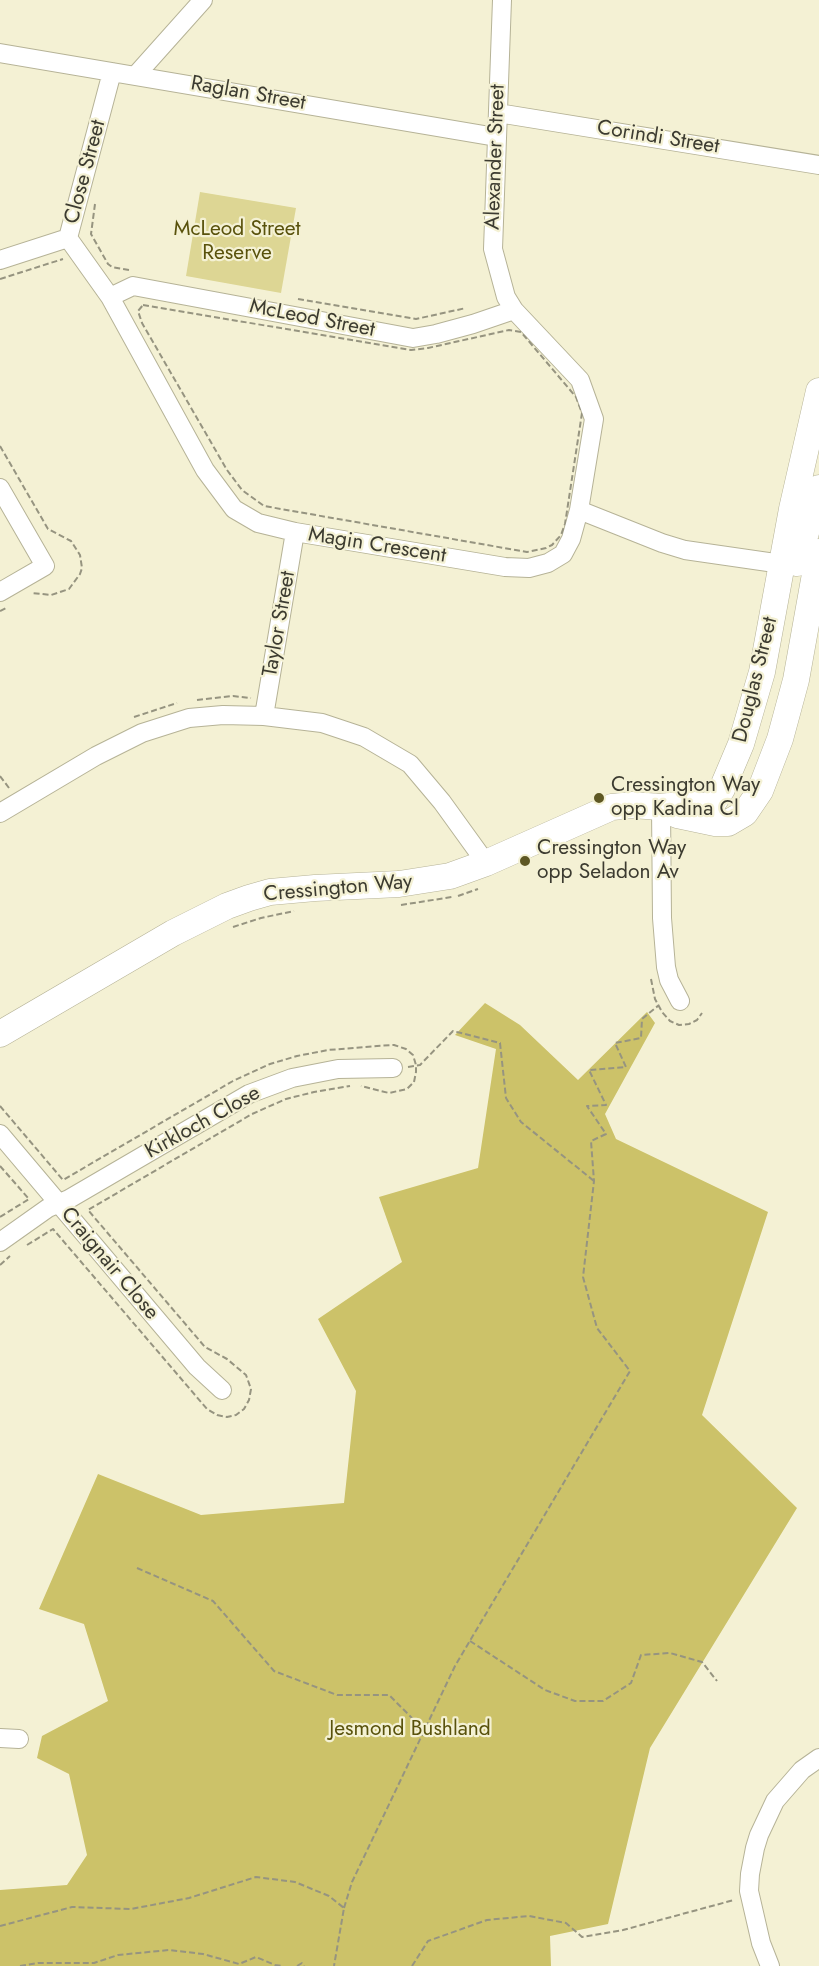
<!DOCTYPE html>
<html>
<head>
<meta charset="utf-8">
<style>
	body { margin:0 }
	canvas { display:block; background:#f4f1d4 }
</style>
</head>
<body>
<canvas width="819" height="1966"></canvas>
<script>
const g = document.querySelector('canvas').getContext('2d');
g.lineJoin = 'round';
function paint(path, color) { g.fillStyle = color; g.fill(path, 'evenodd'); }
const toPath = rows => new Path2D(rows.map(r => 'M' + r).join(''));
function trace(path, color, width, dash) { g.strokeStyle = color; g.lineWidth = width; g.lineCap = dash ? 'butt' : 'round'; g.setLineDash(dash || []); g.stroke(path); }
function drawText(font, color, halo, rows, align = 'center') {
  g.font = font + ' Jost,sans-serif'; g.lineWidth = 4.5; g.setLineDash([]); g.textBaseline = 'middle'; g.strokeStyle = halo; g.fillStyle = color; for (const [text, x, y, turn = 0] of rows) {
    g.save(); g.translate(x, y); g.rotate((+turn || 0) * Math.PI / 180); g.textAlign = isNaN(turn) ? turn : align; if (halo) g.strokeText(text, 0, 0); g.fillText(text, 0, 0); g.restore();
  }
}
paint(toPath([
	[200,192,296,208,281,293,186,276]
]), '#ddd694');
paint(toPath([
	[485,1003,520,1025,578,1080,647,1012,655,1023,605,1114,616,1139,768,1212,702,1415,797,1508,650,1748,608,1924,550,1936,551,1966,0,1966,0,1890,67,1885,87,1855,69,1774,37,1758,42,1736,108,1701,84,1624,39,1609,98,1474,201,1515,344,1503,356,1391,318,1319,402,1262,379,1197,478,1168,496,1049,455,1035]
]), '#ccc269');
const street = toPath([
	[0,53,496,137],
	[136,75,203,0],
	[498,113,819,165],
	[68,238,110,297,205,470,234,509,258,523,295,532,505,567,529,568,548,563,563,554,571,539,579,510,594,419,580,380,514,310,506,297,493,249,502,0],
	[0,260,68,238,112,72],
	[110,297,133,286,413,338,436,334,473,324,514,310],
	[0,488,45,566,0,592],
	[579,510,662,543,685,550,782,564],
	[264,716,295,532],
	[661,807,662,918,666,967,669,980,680,1001],
	[0,813,96,756,142,733,189,718,223,715,264,716,322,723,364,737,410,764,442,802,486,863],
	[0,1134,197,1367,222,1390],
	[0,1242,48,1208,69,1199,249,1094,292,1078,338,1069,393,1068],
	[0,1738,19,1739],
	[770,1966,761,1943,749,1891,750,1874,755,1848,759,1835,775,1801,802,1770,819,1758]
]);
const secondary = toPath([
	[797,563,819,488],
	[677,815,715,823,728,823,745,813,760,791,780,739,796,680,819,552],
	[0,1034,173,933,227,906,249,898,270,892,315,888,399,884,450,876,486,863,612,807,632,805,661,807,685,804,706,806,713,803,722,789,741,744,762,672,792,509,819,391]
]);
trace(street, '#b6b397', 20);
trace(secondary, '#b6b397', 27);
trace(toPath([
	[95,204,91,234,108,264,112,267,129,270],
	[0,279,63,259],
	[298,299,416,319,466,308],
	[143,305,411,350,428,348,509,330,521,332,576,397,582,413,565,524,561,535,552,545,546,548,527,552,264,506,242,490,227,470,142,323,138,311,143,305],
	[0,446,48,529,71,541,80,555,82,568,80,574,69,589,51,595,32,593],
	[0,611,6,608],
	[197,700,233,696,251,698],
	[134,717,177,703],
	[0,776,9,788],
	[458,896,478,889],
	[401,905,452,897],
	[233,927,261,918,294,911],
	[651,979,655,999,662,1012,670,1021,679,1025,689,1024,697,1020,702,1013],
	[408,1067,420,1065,453,1031,500,1043,506,1098,521,1122,594,1181],
	[0,1106,63,1180,233,1081,270,1064,297,1056,328,1050,377,1046,394,1045,406,1049,413,1055,416,1065,416,1072,414,1082,407,1089,389,1093,361,1086],
	[0,1166,29,1199,0,1217],
	[27,1245,53,1229,207,1409,217,1415,227,1417,236,1415,244,1409,249,1400,251,1389,246,1375,227,1359,205,1347,88,1210,252,1114,286,1099,314,1092,350,1086],
	[0,1265,10,1256],
	[137,1568,213,1601,274,1671,337,1695,389,1695,424,1730],
	[470,1641,545,1690,575,1701,603,1701,631,1683,641,1655,670,1653,702,1662,717,1681],
	[344,1908,352,1882,455,1666,630,1371,597,1328,583,1277,594,1181,591,1141,606,1134,587,1106,606,1105,589,1070,626,1067,615,1043,641,1038,642,1019,659,1005],
	[0,1926,72,1907,131,1909,189,1898,256,1877,295,1882,329,1896,344,1908,334,1966],
	[20,1966,38,1963,94,1963,118,1955,169,1950,203,1954,239,1964,256,1957,275,1965,282,1966],
	[297,1966,302,1963,304,1966],
	[412,1966,428,1941,487,1920,529,1916,566,1923,582,1937,623,1930,734,1900]
]), '#969480', 2, [6, 3]);
trace(street, '#fff', 18);
trace(secondary, '#fff', 26);
for (const [x, y, r, color] of [
	[599,798,6,"#5e5824"],
	[525,861,6,"#5e5824"]
]) { const dot = new Path2D(); dot.arc(x, y, r, 0, 2 * Math.PI); g.fillStyle = color; g.fill(dot); trace(dot, '#f4f1d4', 2); }
drawText('21px', '#3c3b30', '#f4f1d4', [
	["Raglan Street",248,94,10],
	["Corindi Street",658,138,9],
	["Alexander Street",496,157,-88],
	["Close Street",86,172,-75],
	["McLeod Street",312,319,11],
	["Magin Crescent",377,546,9],
	["Taylor Street",280,624,-80],
	["Douglas Street",756,680,-76],
	["Cressington Way",338,889,-5],
	["Kirkloch Close",203,1123,-29],
	["Craignair Close",109,1264,50]
]);
drawText('21px', '#59520c', '#f4f1d4', [
	["McLeod Street",237,230],
	["Reserve",237,254],
	["Jesmond Bushland",410,1730]
]);
drawText('21px', '#3c3b30', '#f4f1d4', [
	["Cressington Way",611,786],
	["opp Kadina Cl",611,810],
	["Cressington Way",537,849],
	["opp Seladon Av",537,873]
], 'left');
</script>
</body>
</html>
